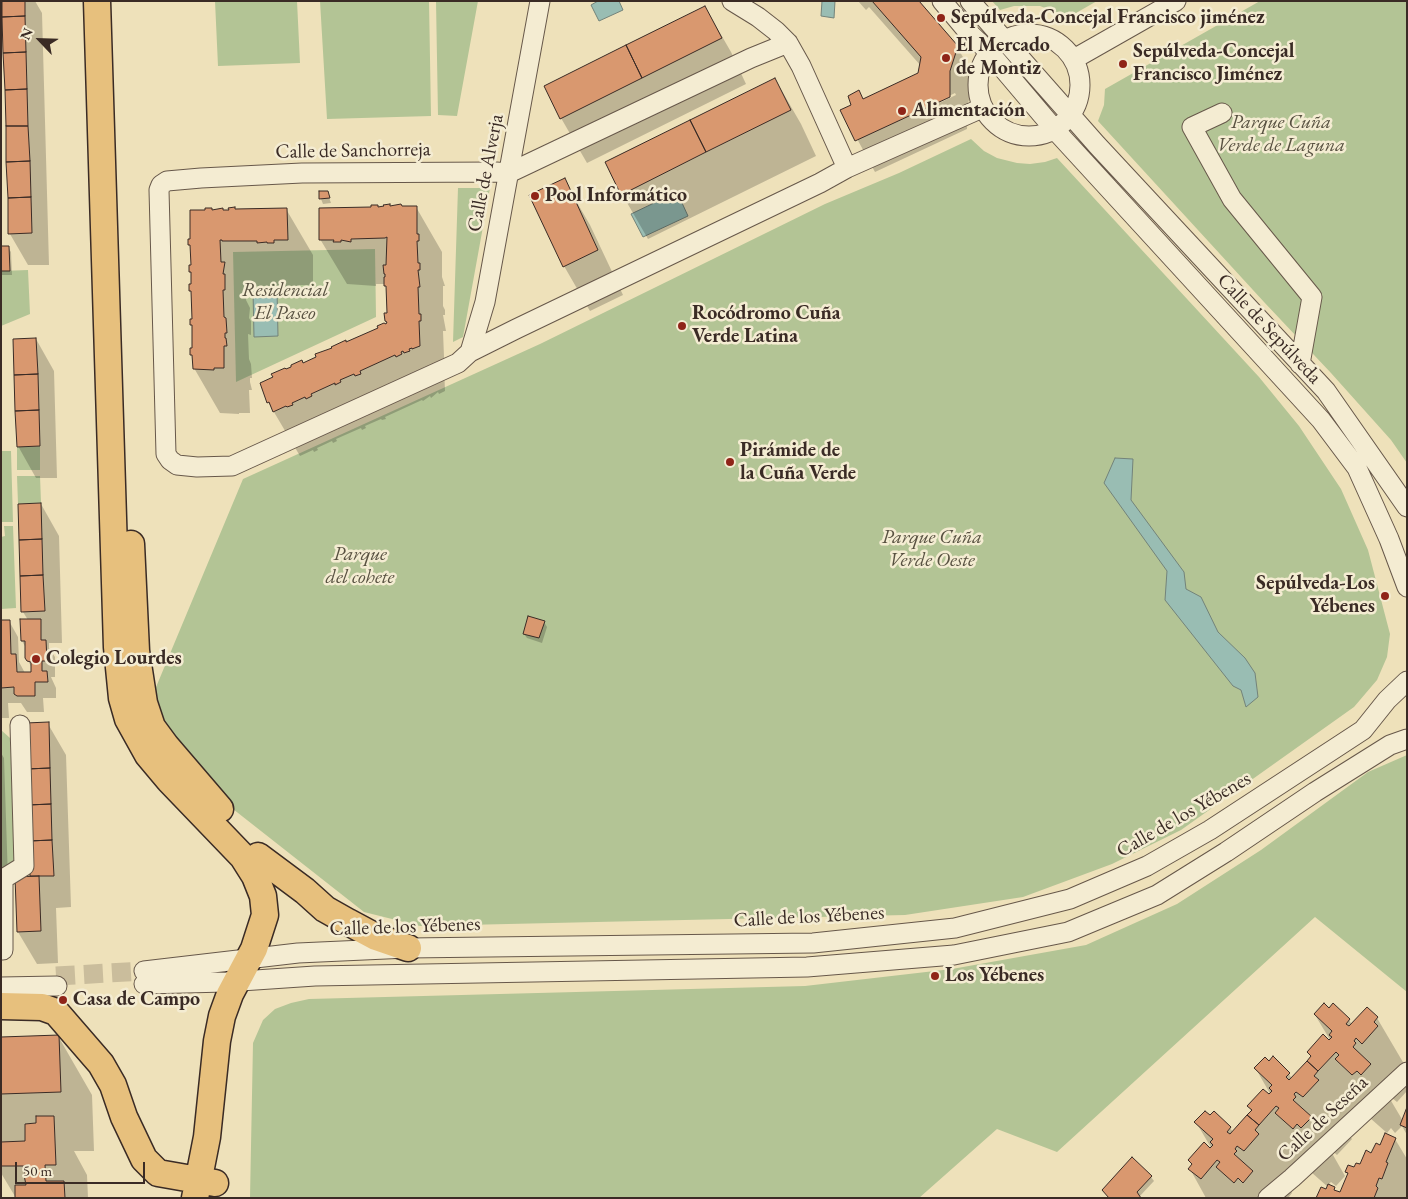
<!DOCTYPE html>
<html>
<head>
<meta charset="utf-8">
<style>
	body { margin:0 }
	#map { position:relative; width:1408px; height:1199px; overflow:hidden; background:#eee1ba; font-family:"EB Garamond",serif }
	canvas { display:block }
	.frame { position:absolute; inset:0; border:2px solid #3a2b25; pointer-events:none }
	.north { position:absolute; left:15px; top:15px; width:50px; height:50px; -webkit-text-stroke:4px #f4ecd2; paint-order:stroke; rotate:294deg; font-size:14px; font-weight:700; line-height:20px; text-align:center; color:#3a2b25 }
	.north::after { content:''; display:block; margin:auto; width:18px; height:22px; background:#3a2b25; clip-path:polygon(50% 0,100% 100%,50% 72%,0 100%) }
	.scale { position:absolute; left:15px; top:1162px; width:130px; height:22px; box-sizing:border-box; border:2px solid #3a2b25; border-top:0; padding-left:6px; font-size:15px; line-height:18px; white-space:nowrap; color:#3a2b25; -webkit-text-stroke:4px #f4ecd2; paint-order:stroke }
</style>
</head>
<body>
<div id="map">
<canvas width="1408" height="1199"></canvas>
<div class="frame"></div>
<div class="north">N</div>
<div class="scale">50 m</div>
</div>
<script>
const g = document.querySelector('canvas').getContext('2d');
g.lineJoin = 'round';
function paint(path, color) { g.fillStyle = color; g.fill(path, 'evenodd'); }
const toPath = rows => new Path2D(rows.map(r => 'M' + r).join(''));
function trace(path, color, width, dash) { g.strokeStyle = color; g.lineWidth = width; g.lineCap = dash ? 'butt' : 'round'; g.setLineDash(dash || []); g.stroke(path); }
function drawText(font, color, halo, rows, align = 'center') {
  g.font = font + ' "EB Garamond",serif'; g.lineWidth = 5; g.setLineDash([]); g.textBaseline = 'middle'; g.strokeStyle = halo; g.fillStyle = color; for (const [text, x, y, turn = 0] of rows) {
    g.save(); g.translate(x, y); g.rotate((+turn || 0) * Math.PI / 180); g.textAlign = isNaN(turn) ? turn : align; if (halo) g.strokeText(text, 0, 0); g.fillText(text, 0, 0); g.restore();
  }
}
paint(toPath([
	[215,1,297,1,300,63,218,66],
	[320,1,429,1,431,116,327,119],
	[436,1,478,1,457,116,438,115],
	[992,1,1097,1,1069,17,1040,6,1014,6,1000,10],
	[1260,1,1407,1,1407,463,1391,440,1331,373,1264,302,1098,121,1104,105,1105,89],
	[971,139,984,151,997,158,1017,163,1030,164,1045,162,1057,158,1259,377,1299,426,1341,489,1368,550,1390,634,1387,657,1377,680,1354,707,1181,830,1112,864,1023,897,905,915,420,926,364,912,163,754,141,723,243,479,540,344,825,204,899,173],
	[458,188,490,188,463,337,453,342],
	[375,249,376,317,236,382,233,252],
	[28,270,30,314,1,326,1,271],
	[40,446,40,470,17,470,17,447],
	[1,451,11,451,13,522,1,522],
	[17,476,40,476,41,503,18,504],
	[4,526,13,526,16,608,1,609,1,537,5,536],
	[1,730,10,738,15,867,1,875],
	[1407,755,1407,992,1315,917,1057,1152,997,1129,919,1198,250,1198,253,1043,263,1020,275,1009,291,1003,309,999,805,986,952,969,1086,945,1177,904,1261,850,1368,772]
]), '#b3c495');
const water = toPath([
	[598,1,619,1,623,10,599,21,591,5,598,1],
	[822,1,835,1,834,18,821,16,822,1],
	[677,192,688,216,643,237,631,214,677,192],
	[253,290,277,290,278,336,254,337,253,290],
	[1115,458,1133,459,1131,500,1184,572,1186,589,1201,597,1218,632,1245,658,1255,673,1258,697,1246,707,1241,690,1233,686,1165,600,1167,571,1104,483,1115,458]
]);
paint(water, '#99bdb3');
trace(water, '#73837a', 1);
paint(toPath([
	[3,1,35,1,42,13,49,265,28,265,10,234],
	[858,1,917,1,957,47,976,79,968,103,967,129,875,172,842,111,920,73,921,66,869,7,866,10],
	[955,93,956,95,937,104,937,102],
	[705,7,731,52,746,84,587,163,561,118],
	[775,79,801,124,816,156,648,239,622,194],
	[564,180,590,225,623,295,590,311,564,266],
	[320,192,327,192,331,203,323,204,321,199],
	[416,207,442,252,442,277,445,286,443,286,443,306,445,310,445,315,443,315,446,331,443,331,444,357,446,361,444,366,445,391,439,394,438,392,431,398,430,396,423,401,422,400,385,417,386,419,382,420,381,419,365,426,366,428,362,430,361,428,336,439,337,441,333,443,332,441,317,448,318,450,314,452,313,450,300,456,268,402,303,364,386,326,388,323,386,320,388,315,388,291,385,284,376,284,376,286,347,284,320,239,378,208],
	[217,209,222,209,223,211,235,209,236,211,286,209,313,255,313,285,299,285,299,288,292,286,284,288,283,286,250,286,249,285,245,285,246,300,250,308,249,318,251,321,251,335,248,334,249,359,251,364,252,378,250,378,250,382,252,390,249,390,250,413,239,413,239,414,220,413,194,368,194,358,192,355,194,349,193,328,191,324,193,320,192,294,190,290,192,285,192,275,190,272,192,266,191,248,190,245,212,211,217,211],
	[8,247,11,252,12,275,1,275,1,248],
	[36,339,54,371,57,478,36,478,18,446],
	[41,504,59,536,62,643,49,643,49,648,55,657,55,677,51,677,56,688,56,698,43,698,44,712,27,712,21,703,8,703,9,718,1,718,1,621,9,621,18,637,19,662,25,673,32,673,32,668,26,657,26,648,22,641,28,620,23,612],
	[544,622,547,627,542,643,527,638,524,634],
	[27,724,48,724,66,755,71,907,56,908,58,963,37,964,18,932,32,878],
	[1,753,4,758,9,910,1,910],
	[1329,1009,1349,1020,1352,1025,1367,1009,1377,1018,1407,1069,1407,1091,1397,1102,1387,1094,1403,1121,1407,1110,1407,1135,1402,1126,1395,1133,1391,1128,1387,1133,1370,1118,1348,1134,1352,1139,1337,1155,1329,1148,1345,1176,1336,1186,1331,1182,1328,1185,1341,1194,1348,1175,1346,1172,1361,1166,1381,1146,1395,1139,1407,1159,1407,1198,1318,1198,1327,1191,1328,1187,1311,1172,1289,1188,1292,1193,1288,1198,1206,1198,1190,1169,1193,1166,1189,1160,1213,1151,1196,1122,1230,1128,1233,1132,1252,1112,1248,1106,1272,1097,1256,1069,1269,1063,1273,1058,1289,1074,1292,1079,1312,1058,1308,1052,1332,1043,1315,1015],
	[58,1036,92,1095,94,1151,74,1151,87,1175,88,1198,16,1198,1,1173,1,1038],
	[1151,1177,1154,1181,1139,1197,1106,1195]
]), '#0003');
const building = toPath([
	[2,1,25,1,25,16,2,17,2,1],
	[872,1,919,1,958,46,950,71,950,97,855,141,840,110,851,105,848,96,859,90,863,99,918,73,921,57,872,1],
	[705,6,722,38,642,78,626,45,705,6],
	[25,16,26,52,3,53,2,17,25,16],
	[626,45,642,78,560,119,544,86,626,45],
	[26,52,27,89,5,90,3,53,26,52],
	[775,78,791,110,706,152,690,120,775,78],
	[27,89,28,126,6,126,5,90,27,89],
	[690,120,706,152,621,195,605,162,690,120],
	[6,126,28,126,30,161,6,162,6,126],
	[30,161,31,197,8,198,6,162,30,161],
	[565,178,598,250,563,267,529,195,565,178],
	[319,191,328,191,330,198,319,199,319,191],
	[31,197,32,233,8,234,8,198,31,197],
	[390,204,390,206,401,204,402,206,417,206,417,234,419,234,419,241,417,241,418,263,420,263,420,270,418,270,420,287,418,287,419,314,421,314,421,321,419,321,420,346,412,349,412,348,409,349,410,351,404,353,403,351,401,352,402,354,396,357,395,355,360,371,361,374,355,376,354,374,340,380,341,382,335,385,335,383,311,394,312,396,306,399,305,397,292,403,293,405,287,407,286,406,273,412,269,402,267,403,260,383,273,377,271,374,285,368,286,369,291,367,291,365,302,360,303,363,316,357,315,354,332,348,331,347,346,340,346,342,378,328,377,326,384,323,386,324,387,322,385,321,384,313,387,313,386,286,384,286,384,277,385,277,385,274,384,274,383,265,386,265,387,237,385,238,351,239,351,242,341,240,341,242,333,242,334,240,319,240,319,208,371,207,371,205,378,205,378,207,384,206,383,205,390,204],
	[235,207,235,209,287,208,288,240,274,240,274,243,267,243,267,242,257,243,257,241,222,241,222,240,220,240,221,262,225,262,223,274,225,274,225,290,223,290,224,317,226,318,227,333,225,333,225,338,226,338,227,346,224,346,224,368,214,368,214,370,193,369,192,355,190,355,190,348,192,348,192,325,190,325,190,319,192,319,191,291,189,291,189,284,191,284,191,272,189,272,189,265,191,265,190,245,188,245,188,239,190,239,190,210,205,210,205,208,212,208,212,210,223,208,223,210,229,210,228,208,235,207],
	[1,246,9,246,10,271,1,271,1,246],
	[36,338,38,374,14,375,13,339,36,338],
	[38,374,39,410,15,411,14,375,38,374],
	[39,410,40,446,17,447,15,411,39,410],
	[41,503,42,539,19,540,18,504,41,503],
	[42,539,43,575,20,576,19,540,42,539],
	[43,575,45,611,21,612,20,576,43,575],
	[528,616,545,621,539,638,523,634,528,616],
	[20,619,41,619,41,640,46,640,47,661,42,661,42,671,47,671,48,682,35,682,35,696,17,696,14,694,14,687,1,688,1,620,10,620,11,654,16,654,17,672,31,672,31,662,27,661,25,658,25,641,21,641,20,619],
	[49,722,50,768,27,769,26,723,49,722],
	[50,768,51,804,28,805,27,769,50,768],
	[51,804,52,840,29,841,28,805,51,804],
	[52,840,54,876,30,876,29,841,52,840],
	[39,876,41,931,17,932,15,877,39,876],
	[1324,1003,1329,1008,1333,1003,1350,1019,1346,1024,1349,1026,1367,1007,1378,1017,1374,1022,1378,1026,1362,1044,1356,1038,1354,1041,1356,1043,1353,1047,1371,1064,1361,1075,1357,1071,1352,1075,1335,1059,1339,1055,1336,1052,1318,1071,1307,1061,1311,1056,1307,1052,1323,1034,1329,1040,1332,1037,1329,1035,1332,1031,1314,1014,1324,1003],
	[59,1035,61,1092,1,1094,1,1037,59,1035],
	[1273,1056,1290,1073,1286,1077,1289,1080,1307,1061,1318,1071,1314,1076,1319,1080,1303,1097,1296,1092,1294,1094,1296,1097,1293,1100,1312,1117,1301,1128,1297,1124,1293,1129,1275,1113,1279,1108,1276,1106,1259,1125,1247,1115,1252,1110,1247,1106,1263,1089,1269,1094,1272,1091,1269,1088,1272,1085,1254,1068,1265,1057,1269,1061,1273,1056],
	[1407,1107,1407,1128,1400,1125,1407,1107],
	[1205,1111,1210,1115,1214,1111,1231,1127,1227,1132,1230,1134,1247,1115,1259,1125,1255,1130,1259,1134,1244,1151,1237,1146,1235,1149,1237,1151,1234,1154,1253,1171,1243,1183,1238,1178,1234,1183,1216,1167,1220,1162,1217,1160,1201,1179,1188,1169,1192,1164,1188,1160,1204,1142,1210,1148,1213,1145,1210,1142,1213,1139,1194,1122,1205,1111],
	[36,1116,54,1116,56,1165,45,1165,46,1181,64,1181,65,1198,15,1198,15,1185,26,1185,24,1175,26,1166,1,1166,1,1142,25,1141,25,1124,36,1123,36,1116],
	[1385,1133,1396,1138,1386,1162,1388,1163,1382,1179,1379,1178,1376,1186,1378,1188,1374,1198,1316,1198,1321,1187,1326,1189,1328,1184,1335,1187,1334,1190,1340,1192,1348,1173,1345,1172,1348,1165,1354,1167,1356,1163,1360,1164,1366,1150,1371,1153,1376,1143,1380,1145,1385,1133],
	[1132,1157,1152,1176,1137,1192,1141,1198,1109,1198,1102,1190,1132,1157]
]);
paint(building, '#d9986f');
trace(building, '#3a2b25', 1);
trace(toPath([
	[56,976,144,971]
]), '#cabd9c', 19, [19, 9]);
const minor = toPath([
	[732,1,758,17,776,31,788,43,801,66,847,168],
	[942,1,968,32,989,52,1055,130,1321,420,1357,468,1389,539,1407,587],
	[970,1,1097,145,1326,391,1407,507],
	'978 85a51 51 0 1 1 102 0a51 51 0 1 1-102 0Z',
	[788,43,751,58,509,173,496,172,302,173,201,178,167,181,161,185,159,190,166,454,170,460,177,465,197,467,232,466,458,363,470,352,516,329,820,183,847,168,982,108],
	[1074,59,1176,1],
	[1222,113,1192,127,1232,199,1312,297,1300,364],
	[470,352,485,302,540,1],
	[1,950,3,950,3,879,24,866,20,725],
	[144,971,298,953,408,948,813,943,955,928,1070,899,1147,866,1210,830,1363,730,1387,700,1407,681],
	[144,984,226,982,315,976,807,967,954,955,1068,932,1157,895,1226,852,1315,792,1390,745,1407,739],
	[1,987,57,986],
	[1268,1198,1292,1178,1407,1072]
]);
const highway = toPath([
	[97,1,117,647,122,698,128,719,148,755,169,780,243,857,255,876,263,896,265,915,254,949,230,994,222,1016,217,1041,207,1137,195,1198],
	[131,544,136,651,144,703,152,727,166,746,220,809],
	[258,856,305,891,325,909,348,922,376,937,408,948],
	[1,1006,42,1007,56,1012,101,1064,113,1085,124,1117,144,1159,158,1173,215,1183]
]);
trace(minor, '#67584a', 21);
trace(highway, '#3a2b25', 29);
trace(minor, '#f4ecd2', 19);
trace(highway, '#e7c07d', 26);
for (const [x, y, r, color] of [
	[941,18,5,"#8f2418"],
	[946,58,5,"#8f2418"],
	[1123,64,5,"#8f2418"],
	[902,111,5,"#8f2418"],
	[535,196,5,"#8f2418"],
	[682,326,5,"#8f2418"],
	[730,462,5,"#8f2418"],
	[1385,596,5,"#8f2418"],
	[36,659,5,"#8f2418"],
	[935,976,5,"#8f2418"],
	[63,1000,5,"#8f2418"]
]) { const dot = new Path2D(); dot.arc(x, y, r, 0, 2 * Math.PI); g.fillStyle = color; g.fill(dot); trace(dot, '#f4ecd2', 2); }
drawText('bold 20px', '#3a2b25', '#f4ecd2', [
	["Sepúlveda-Concejal Francisco jiménez",951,18],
	["El Mercado",956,46],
	["de Montiz",956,69],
	["Sepúlveda-Concejal",1133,52],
	["Francisco Jiménez",1133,75],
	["Alimentación",912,111],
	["Pool Informático",545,196],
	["Rocódromo Cuña",692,314],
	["Verde Latina",692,337],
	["Pirámide de",740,451],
	["la Cuña Verde",740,474],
	["Sepúlveda-Los",1375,584,"right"],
	["Yébenes",1375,607,"right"],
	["Colegio Lourdes",46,659],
	["Los Yébenes",945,976],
	["Casa de Campo",73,1000]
], 'left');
drawText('italic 20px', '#585141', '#f4ecd2', [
	["Parque Cuña",1281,123],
	["Verde de Laguna",1281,146],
	["Residencial",285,291],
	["El Paseo",285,314],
	["Parque Cuña",932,538],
	["Verde Oeste",932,561],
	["Parque",360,555],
	["del cohete",360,578]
]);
drawText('20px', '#3a2b25', '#f4ecd2', [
	["Calle de Sanchorreja",353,151,-1],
	["Calle de Alverja",486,173,-79],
	["Calle de Sepúlveda",1269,329,47],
	["Calle de los Yébenes",1184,815,-30],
	["Calle de los Yébenes",809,917,-3],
	["Calle de los Yébenes",405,927,-2],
	["Calle de Seseña",1323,1119,-43]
]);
</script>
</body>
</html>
